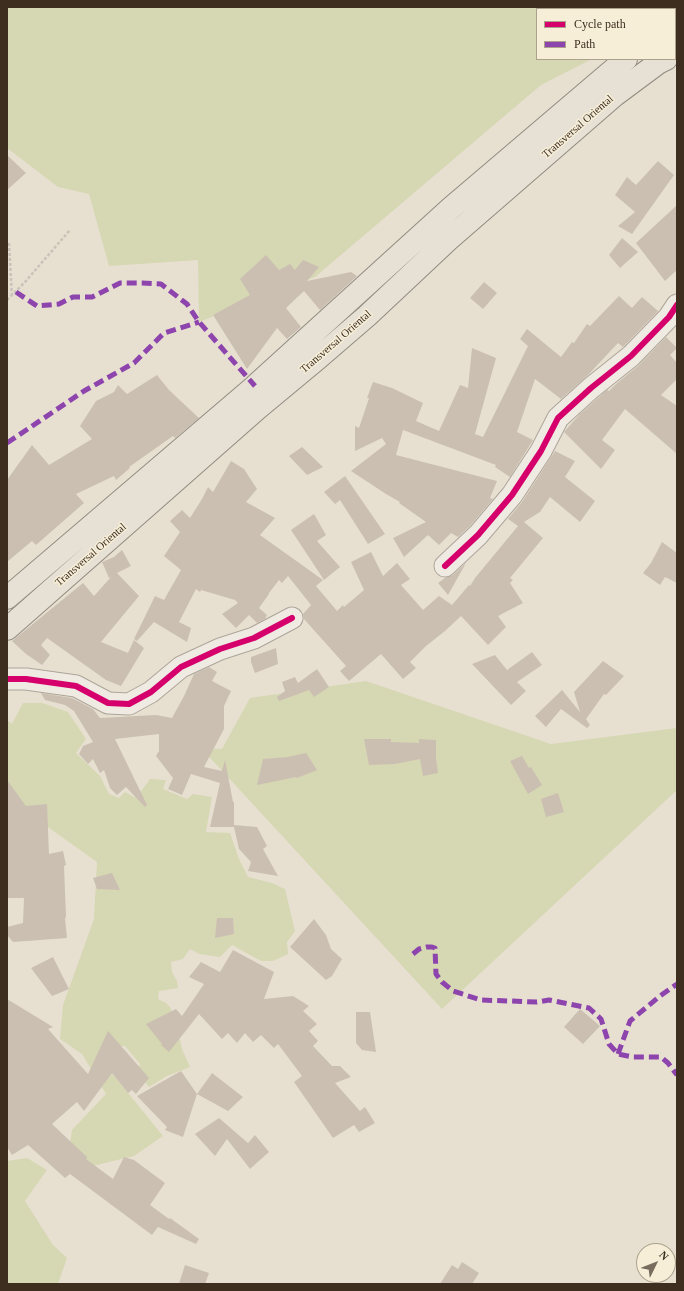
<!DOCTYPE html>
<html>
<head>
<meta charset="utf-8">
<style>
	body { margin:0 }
	#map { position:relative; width:684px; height:1291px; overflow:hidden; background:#e7e0d1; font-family:Georgia,serif }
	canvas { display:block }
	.frame { position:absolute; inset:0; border:8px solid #3d2e20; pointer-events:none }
	.legend { position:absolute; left:536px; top:8px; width:140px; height:52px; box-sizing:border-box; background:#f7eed8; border:1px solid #ada18e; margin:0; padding:5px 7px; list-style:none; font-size:12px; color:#3d2e20 }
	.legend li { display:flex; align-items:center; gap:8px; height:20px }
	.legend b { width:20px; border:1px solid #ada18e }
	.north { position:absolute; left:636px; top:1243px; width:40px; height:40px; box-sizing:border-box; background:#f7eed8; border:1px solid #ada18e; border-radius:50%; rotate:47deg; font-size:11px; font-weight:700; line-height:16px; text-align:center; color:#3d2e20 }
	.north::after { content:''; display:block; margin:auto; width:14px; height:18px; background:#786c5e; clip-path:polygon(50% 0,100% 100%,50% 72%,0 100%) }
</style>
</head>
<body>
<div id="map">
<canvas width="684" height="1291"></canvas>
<div class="frame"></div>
<ul class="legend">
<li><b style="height:5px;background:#d6006c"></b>Cycle path</li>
<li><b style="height:5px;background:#8e44ad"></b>Path</li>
</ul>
<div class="north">N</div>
</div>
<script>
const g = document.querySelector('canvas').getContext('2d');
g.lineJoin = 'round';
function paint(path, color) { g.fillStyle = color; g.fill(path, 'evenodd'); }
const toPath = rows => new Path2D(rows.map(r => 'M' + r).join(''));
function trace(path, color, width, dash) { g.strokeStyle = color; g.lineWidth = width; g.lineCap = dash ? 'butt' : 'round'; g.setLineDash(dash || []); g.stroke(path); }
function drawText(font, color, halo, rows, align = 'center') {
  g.font = font + ' Georgia,serif'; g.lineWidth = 3; g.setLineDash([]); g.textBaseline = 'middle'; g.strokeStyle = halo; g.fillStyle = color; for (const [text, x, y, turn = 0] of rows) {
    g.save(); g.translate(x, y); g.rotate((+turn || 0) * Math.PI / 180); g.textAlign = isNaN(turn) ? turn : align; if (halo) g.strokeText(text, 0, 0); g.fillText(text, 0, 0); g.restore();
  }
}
paint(toPath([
	[7,7,677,7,677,16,675,17,675,9,537,9,537,59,592,59,541,85,315,277,199,322,198,260,109,266,89,194,58,187,7,148],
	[366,681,551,744,677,728,677,790,442,1009,201,748,222,749,250,698],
	[23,703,42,703,68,712,86,739,76,753,100,776,109,794,119,798,125,792,134,797,142,790,150,779,166,780,163,789,187,799,193,794,212,797,206,832,230,833,239,859,248,877,272,883,285,889,295,931,287,942,288,954,273,961,261,961,232,945,220,957,199,954,190,949,183,959,171,962,172,972,177,981,178,988,159,991,158,999,166,1003,170,1007,176,1023,182,1049,190,1067,167,1076,149,1087,137,1073,140,1064,125,1046,111,1047,111,1072,163,1136,134,1156,84,1168,68,1156,72,1130,106,1094,82,1054,60,1039,63,1005,94,919,97,862,7,798,7,720,12,724],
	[27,1158,47,1170,25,1201,53,1245,67,1258,58,1284,7,1284,7,1161]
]), '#d6d7b3');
paint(toPath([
	[7,155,26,173,7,190],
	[658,161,674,175,632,234,618,226,635,212,615,195,627,177,636,185],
	[677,205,677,270,665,281,636,243],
	[622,238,638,252,620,268,609,255],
	[266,255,279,270,290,264,295,270,303,260,319,267,307,281,351,272,357,276,320,310,304,291,286,308,301,327,287,339,277,328,247,369,213,315,250,295,240,279],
	[484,282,497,293,483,309,470,298],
	[619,296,632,308,642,297,658,311,623,347,618,343,588,375,561,399,535,379,517,432,533,440,510,477,495,467,496,465,403,430,396,455,497,481,490,498,493,499,469,527,458,537,451,533,439,545,428,535,404,557,393,538,426,522,399,503,400,502,386,494,351,471,386,444,382,438,355,451,355,426,359,428,369,398,367,398,373,382,392,388,423,403,416,421,439,431,460,385,468,388,472,348,496,358,475,434,483,437,528,346,520,339,527,329,561,357,572,342,574,343,587,324,590,326],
	[666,337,677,348,670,355,677,363,677,379,661,395,677,406,677,454,625,409,602,440,615,450,601,469,564,432,580,414,599,397,607,390,609,391,616,384,639,365],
	[157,375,169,390,199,418,175,438,173,436,129,467,130,468,116,480,114,476,76,494,84,503,36,545,32,541,7,562,7,480,32,445,49,465,92,439,80,426,96,401,114,392,118,385,127,394],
	[302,447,323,467,307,475,289,456],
	[555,451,575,461,565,477,595,501,580,522,550,497,540,512,524,522,543,538,510,578,513,580,510,583,523,603,498,616,506,627,488,645,461,616,445,631,426,646,410,662,416,668,403,679,381,654,349,681,340,671,346,666,304,619,303,614,311,605,288,576,282,583,279,580,269,593,269,592,269,594,259,608,267,615,265,619,257,623,249,615,236,628,222,614,238,603,235,600,201,590,200,592,196,589,179,622,191,628,187,642,154,622,137,641,134,639,155,596,164,600,181,570,164,556,180,532,170,521,182,510,190,518,202,499,208,487,213,492,231,461,244,469,257,489,246,502,275,518,260,535,323,580,316,586,337,611,343,605,344,607,364,590,351,562,371,552,383,576,397,563,410,579,401,585,423,610,439,596,452,605,469,585,470,586,475,578,518,526,508,519,522,502],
	[345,476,385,534,368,544,340,500,335,504,324,492],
	[314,514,326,535,317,541,340,567,324,580,291,530],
	[662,542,677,553,677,583,665,577,660,585,643,573,651,563],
	[122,550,131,566,117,573,139,596,101,642,128,653,134,640,144,648,121,686,106,680,47,638,41,645,50,655,42,665,26,654,12,641,83,583,94,596,111,577,109,578,102,562,114,557],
	[466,563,448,595,438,583,445,578,453,575],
	[276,648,278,664,255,673,251,662,251,657],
	[532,652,542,665,517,682,526,691,511,705,472,664,495,655,507,670],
	[603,661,624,676,606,695,604,694,586,719,590,725,587,728,561,709,546,727,535,716,562,690,580,712,574,692],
	[209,667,217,672,212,681,231,691,224,706,224,729,204,767,222,771,225,760,233,802,234,802,234,825,257,827,267,846,263,849,278,876,248,871,251,862,239,849,234,827,210,827,220,783,191,774,182,795,168,789,173,778,156,756,159,751,159,734,115,739,147,805,145,807,126,787,117,795,110,788,104,770,100,773,93,759,88,764,79,754,83,746,93,742,74,711,65,705,45,700,41,693,72,698,93,709,100,718,156,715,172,718,184,696,194,674],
	[317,669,329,687,314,697,309,690,279,701,277,697,285,691,282,682,295,677,298,683],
	[364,739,391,739,391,742,419,743,419,739,436,740,436,759,438,773,423,776,420,759,395,764,369,765],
	[306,753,317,770,297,778,296,777,257,785,263,759,288,757],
	[522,756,529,768,531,767,542,785,528,794,510,761],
	[7,780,26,806,47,804,49,854,63,851,66,865,64,866,66,917,65,918,67,938,13,942,7,935,7,927,23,923,24,898,7,898],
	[558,793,564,812,546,817,541,799],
	[112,873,120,890,97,889,93,878],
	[217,918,233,918,234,934,215,938],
	[314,919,326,935,331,949,342,959,332,976,326,980,290,947],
	[233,950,274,972,264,999,293,996,309,1006,303,1011,317,1024,309,1031,318,1041,313,1046,332,1066,340,1066,351,1077,335,1083,360,1111,365,1107,375,1123,359,1132,354,1125,333,1138,294,1082,302,1076,278,1044,274,1048,261,1035,253,1042,245,1033,237,1043,228,1033,222,1039,199,1014,169,1052,161,1045,162,1044,146,1024,176,1009,182,1016,204,984,189,977,201,962,220,972],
	[53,957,69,989,52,996,31,968],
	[7,999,53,1027,48,1029,88,1074,108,1031,149,1078,136,1094,132,1090,128,1093,112,1073,84,1111,77,1102,52,1124,87,1157,86,1159,113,1179,124,1157,134,1160,165,1183,150,1205,169,1219,170,1218,199,1239,196,1244,158,1227,152,1235,70,1174,65,1178,28,1145,12,1155,7,1147],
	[580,1009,600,1026,583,1044,564,1027],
	[356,1012,370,1012,376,1052,362,1050,356,1043],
	[181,1071,197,1094,212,1073,243,1097,228,1111,197,1094,183,1137,165,1130,167,1127,137,1096],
	[219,1118,248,1143,255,1135,269,1152,250,1169,227,1139,215,1156,195,1134],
	[462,1262,479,1273,472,1284,440,1284,452,1265,458,1269],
	[185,1265,209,1273,205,1284,179,1284]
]), '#cbbfb2');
const minor = toPath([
	[445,566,478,535,512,495,541,451,558,418,591,388,631,356,669,317,677,305],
	[7,679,26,679,76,686,108,703,129,704,151,692,181,667,220,649,254,638,292,618]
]);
const major = toPath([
	[675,30,677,29],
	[7,598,255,386,451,208,626,59],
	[7,629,258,408,317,359,367,316,448,240,615,95,658,63,666,59]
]);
trace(minor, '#ada599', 23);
trace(major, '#928b80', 24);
trace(toPath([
	[9,243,12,297],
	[7,300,25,282,70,230]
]), '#c8c2b9', 2.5, [3, 2]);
trace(minor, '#efebe3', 21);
trace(major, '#e6e1d4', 22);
trace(toPath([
	[16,292,37,306,59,304,73,297,92,297,120,283,142,283,161,284,187,304,199,322,255,386],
	[7,443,84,391,134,363,164,333,199,322],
	[413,954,419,949,427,947,432,947,435,948,436,974,442,982,453,991,481,1000,537,1002,549,1000,589,1008,601,1019,609,1044,618,1054,633,1057,661,1057,668,1063,677,1075],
	[618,1054,630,1021,660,996,677,984]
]), '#8e44ad', 5, [10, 5]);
trace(toPath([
	[445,566,478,535,512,495,541,451,558,418,591,388,631,356,669,317,677,305],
	[7,679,26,679,76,686,108,703,129,704,151,692,181,667,220,649,254,638,292,618]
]), '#d6006c', 6);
drawText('11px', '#3d2e20', '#f7eed8', [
	["Transversal Oriental",578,127,-41],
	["Transversal Oriental",336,342,-41],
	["Transversal Oriental",91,555,-41]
]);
</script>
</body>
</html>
